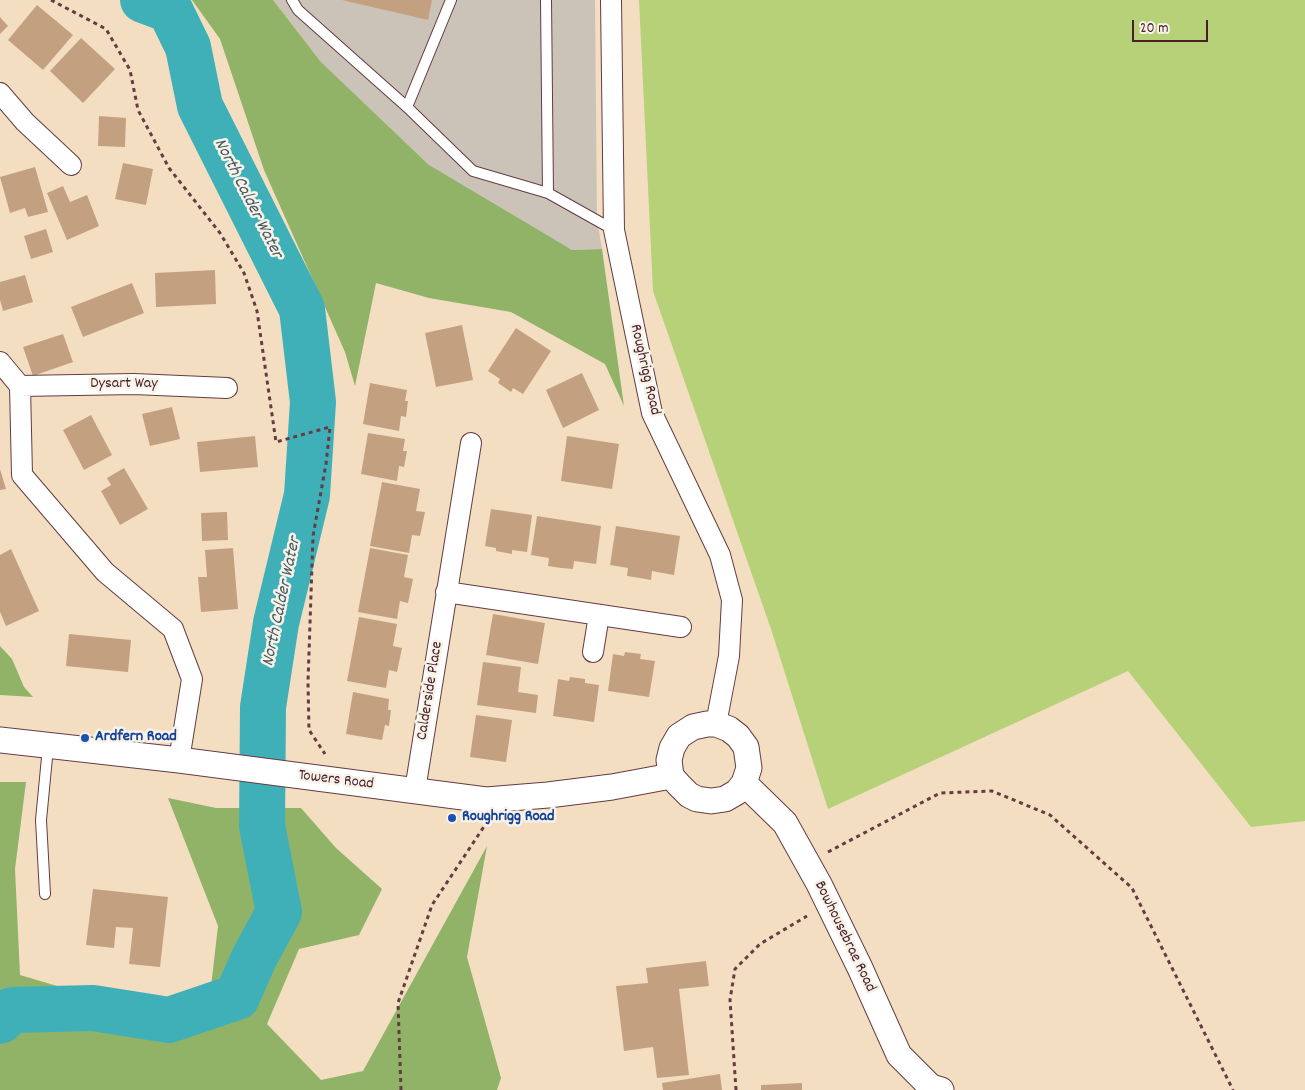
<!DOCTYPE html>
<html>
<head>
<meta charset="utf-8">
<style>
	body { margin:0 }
	#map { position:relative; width:1305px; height:1090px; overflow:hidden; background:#f4dec1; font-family:Dekko,sans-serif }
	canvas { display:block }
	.scale { position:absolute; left:1132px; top:20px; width:76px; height:22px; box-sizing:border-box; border:2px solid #4a1f2b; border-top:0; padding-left:6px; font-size:15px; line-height:18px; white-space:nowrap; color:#4a1f2b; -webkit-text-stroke:4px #f7f3e8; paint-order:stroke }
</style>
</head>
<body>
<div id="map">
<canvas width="1305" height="1090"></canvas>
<div class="scale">20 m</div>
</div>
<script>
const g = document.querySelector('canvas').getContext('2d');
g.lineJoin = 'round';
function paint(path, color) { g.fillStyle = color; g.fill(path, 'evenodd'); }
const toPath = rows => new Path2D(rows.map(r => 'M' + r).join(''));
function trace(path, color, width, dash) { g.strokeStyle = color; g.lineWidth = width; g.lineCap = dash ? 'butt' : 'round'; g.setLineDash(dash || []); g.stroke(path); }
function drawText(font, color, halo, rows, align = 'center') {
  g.font = font + ' Dekko,sans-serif'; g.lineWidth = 5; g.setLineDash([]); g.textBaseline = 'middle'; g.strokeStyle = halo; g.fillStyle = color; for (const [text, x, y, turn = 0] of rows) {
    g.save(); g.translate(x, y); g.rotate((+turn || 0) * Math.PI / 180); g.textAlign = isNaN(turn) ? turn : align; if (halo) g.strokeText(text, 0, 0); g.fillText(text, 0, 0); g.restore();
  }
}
paint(toPath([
	[273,0,595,0,597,220,602,249,572,250,480,200,429,165,321,62]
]), '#cbc3b8');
paint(toPath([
	[639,0,1305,0,1305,821,1251,827,1128,671,828,809,771,629,653,291]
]), '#b6d177');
paint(toPath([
	[192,0,273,0,321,62,429,165,572,250,602,249,624,406,605,364,511,312,429,298,376,283,355,386,345,352,264,170,220,39],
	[0,646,12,659,24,687,33,697,0,695],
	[0,782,26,782,15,869,20,975,206,1030,218,926,168,798,216,808,301,808,336,848,382,889,359,935,299,949,267,1024,321,1080,363,1071,487,846,467,957,501,1078,497,1090,0,1090]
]), '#90b368');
trace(toPath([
	[0,1021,12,1010,93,1008,169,1020,237,997,254,958,279,912,262,826,263,707,276,623,307,495,313,402,302,309,200,106,188,47,170,10,143,0]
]), '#3fb0b8', 46);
paint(toPath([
	[342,0,432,0,428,20],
	[37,5,73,35,43,70,8,40],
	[0,17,8,26,0,34],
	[81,38,115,69,83,103,50,71],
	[99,116,126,118,125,147,98,146],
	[123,163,153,169,146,205,115,199],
	[35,167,48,212,28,217,25,208,10,213,0,177],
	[63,186,70,202,87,195,99,226,67,240,47,193],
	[46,229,53,252,31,259,24,236],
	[215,270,216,304,156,307,155,273],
	[25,275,33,302,3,311,0,300,0,282],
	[132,283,144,313,83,337,71,307],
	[462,325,473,380,436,387,425,333],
	[516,328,551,351,523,394,513,388,511,392,498,383,500,379,488,371],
	[63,334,73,362,33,376,23,347],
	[582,373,599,410,563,428,546,390],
	[370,383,407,390,405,401,408,401,406,417,401,416,399,431,363,424],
	[172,407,180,439,150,446,142,414],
	[91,415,112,455,84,470,63,430],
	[368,433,405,439,403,451,407,451,404,467,399,466,397,481,361,474],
	[255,436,258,467,200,472,197,442],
	[567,436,619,444,612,489,561,481],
	[124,468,148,509,120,525,101,491,111,485,107,478],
	[0,469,6,489,0,490],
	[382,482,420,489,416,511,425,512,420,536,412,535,409,553,370,546],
	[491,509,532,515,527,552,512,550,512,554,496,551,496,548,485,546],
	[227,512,228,540,202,541,201,513],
	[537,516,601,526,596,564,574,561,573,569,561,568,548,566,549,558,531,555],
	[616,526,680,536,674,575,652,571,651,580,640,578,627,576,628,568,610,565],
	[233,548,238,609,201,612,198,577,207,577,205,550],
	[370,548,408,555,404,577,413,579,408,603,400,601,397,619,358,612],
	[11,549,39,611,6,626,0,612,0,555],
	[493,614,545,623,538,664,486,655],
	[359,617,397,624,393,646,402,648,397,672,389,670,386,688,347,681],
	[69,634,131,640,128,672,66,666],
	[625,652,641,654,640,659,655,661,649,697,608,691,613,654,624,656],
	[483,662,521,667,518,692,538,695,536,713,477,705],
	[570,677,585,679,585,683,599,685,594,722,553,716,558,679,569,681],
	[353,692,389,699,388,710,391,710,389,726,385,725,382,740,346,734],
	[476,715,512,720,506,762,470,757],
	[93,889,168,897,160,967,129,964,133,928,116,927,114,948,86,945],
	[706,961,709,986,679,989,689,1075,657,1078,653,1047,624,1051,616,986,648,983,646,968],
	[720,1074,722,1090,663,1090,662,1083],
	[802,1083,802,1090,761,1090,761,1085]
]), '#c3a180');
const service = toPath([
	[292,0,298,10,407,107,473,171,548,193],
	[546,0,548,193,614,230],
	[407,107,451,0],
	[45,894,41,820,48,747]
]);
const minor = toPath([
	[611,0,614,230,652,413,720,555,732,600,729,656,716,724],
	[0,93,25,122,71,165],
	[0,362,20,386,22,475,105,572,173,629,192,679,179,760],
	[20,386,134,384,227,388],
	[446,592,681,627],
	[593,652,599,615],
	[415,790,471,443]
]);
const tertiary = toPath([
	[707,724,716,724,729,729,738,736,746,747,749,768,744,783,737,792,725,799,711,801,697,799,689,795,679,785,671,776,669,760,672,748,679,736,693,727,707,724],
	[0,740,179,760,486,800,548,795,612,787,671,776],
	[744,783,785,823,819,884,860,968,899,1055,931,1087,941,1090]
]);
trace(service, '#643c42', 12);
trace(minor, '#643c42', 22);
trace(tertiary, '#643c42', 27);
trace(toPath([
	[51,0,106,29,130,70,138,110,169,168,220,233,244,273,257,311,276,442,330,427,326,464,313,536,308,682,309,730,325,754],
	[828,852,940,793,992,791,1050,815,1132,888,1233,1090],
	[401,1090,398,1003,432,905,485,825],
	[736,1090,730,1000,735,969,760,944,807,916]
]), '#643c42', 3, [4, 4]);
trace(service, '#fff', 10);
trace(minor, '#fff', 20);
trace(tertiary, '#fff', 25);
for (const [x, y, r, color] of [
	[85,738,5,"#1a4fb4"],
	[452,818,5,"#1a4fb4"]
]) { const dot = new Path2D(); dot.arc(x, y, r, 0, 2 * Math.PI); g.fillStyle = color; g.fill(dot); trace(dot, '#f7f3e8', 2); }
drawText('16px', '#4a1f2b', '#f7f3e8', [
	["Roughrigg Road",644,370,77],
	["Dysart Way",124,385],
	["Calderside Place",431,691,-81],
	["Towers Road",336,781,7],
	["Bowhousebrae Road",844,937,64]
]);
drawText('bold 16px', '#164399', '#f7f3e8', [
	["Ardfern Road",95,738],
	["Roughrigg Road",462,818]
], 'left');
drawText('italic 18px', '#465963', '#f7f3e8', [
	["North Calder Water",247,199,63],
	["North Calder Water",283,602,-78]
]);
</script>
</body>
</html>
